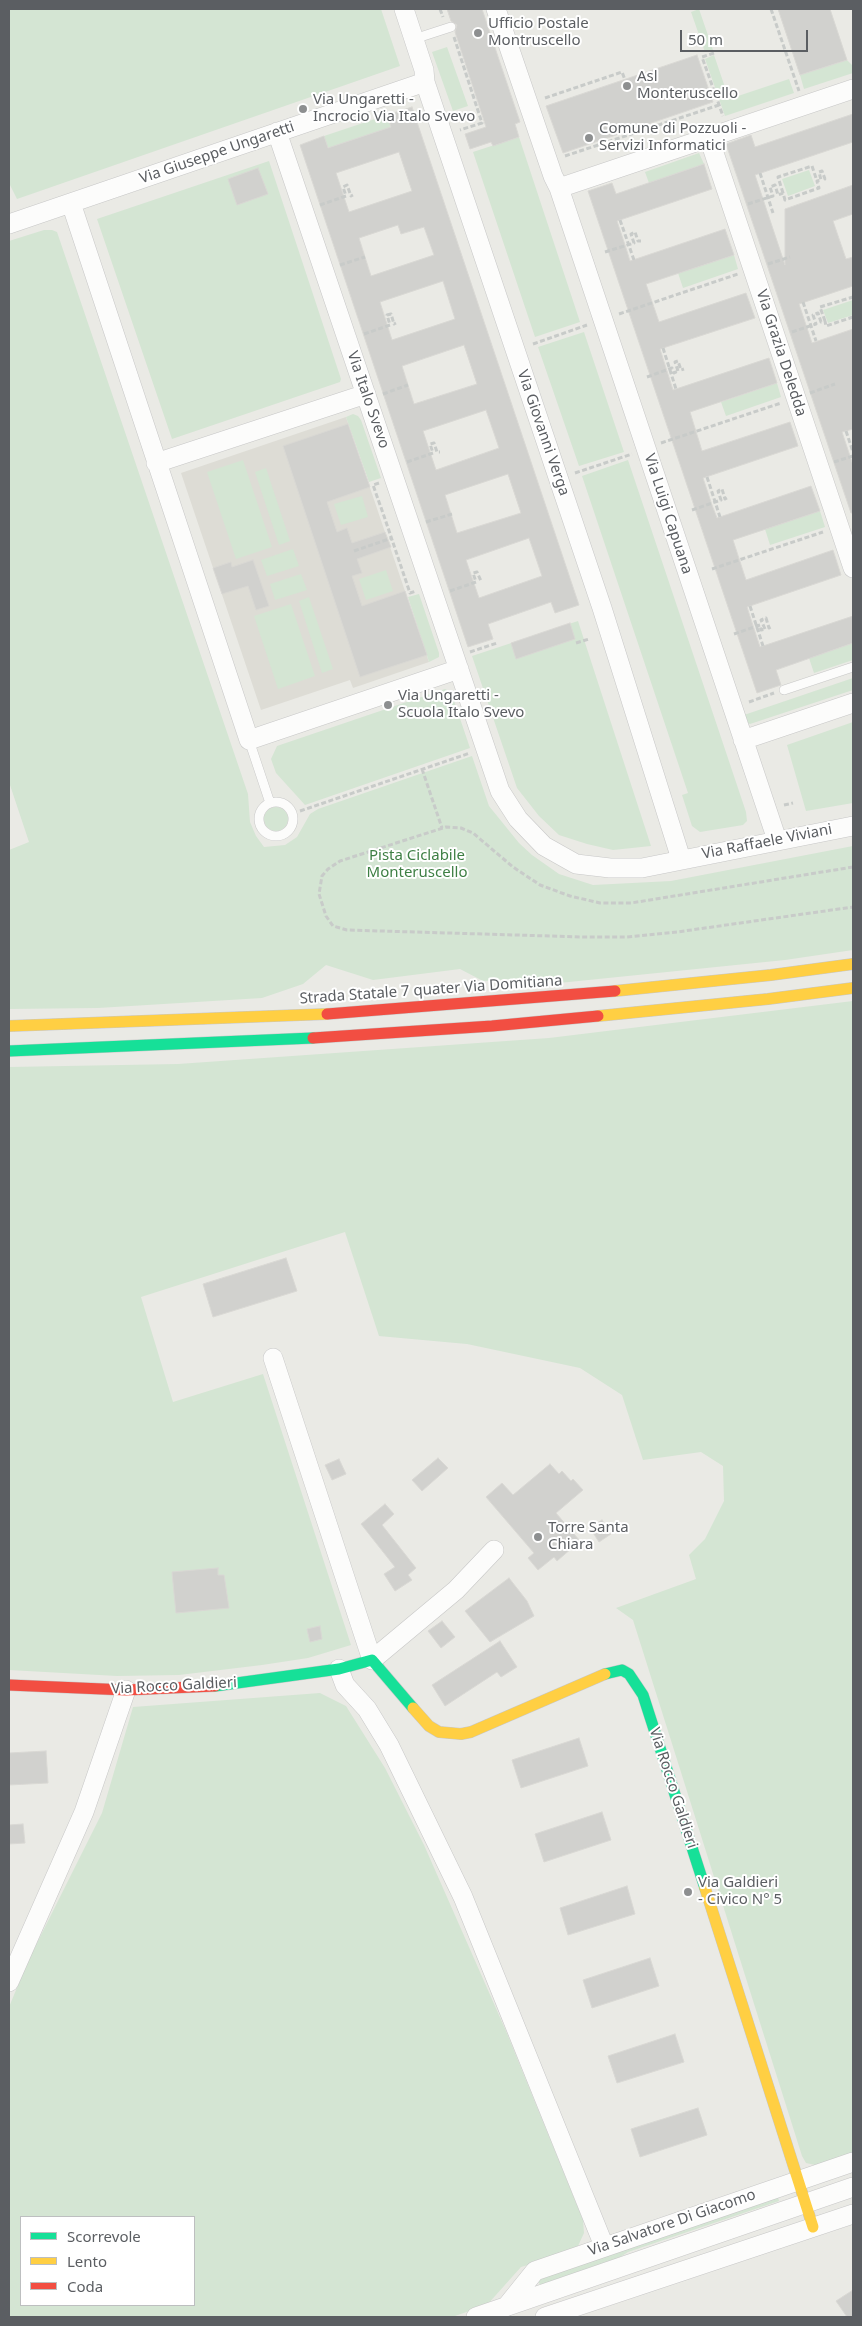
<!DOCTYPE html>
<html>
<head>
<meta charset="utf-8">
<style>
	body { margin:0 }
	#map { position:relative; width:862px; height:2326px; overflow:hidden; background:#eaeae5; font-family:"Noto Sans",sans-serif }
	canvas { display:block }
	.frame { position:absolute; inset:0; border:10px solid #5b5e62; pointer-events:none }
	.legend { position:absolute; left:20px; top:2216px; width:175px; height:90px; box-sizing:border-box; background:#fff; border:1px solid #bdbfc0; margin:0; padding:6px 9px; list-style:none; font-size:15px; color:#5b5e62 }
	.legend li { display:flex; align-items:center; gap:10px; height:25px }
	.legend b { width:25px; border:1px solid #bdbfc0 }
	.scale { position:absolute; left:680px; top:30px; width:128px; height:22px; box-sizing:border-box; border:2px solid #5b5e62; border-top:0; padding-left:6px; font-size:15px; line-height:18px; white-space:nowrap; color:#5b5e62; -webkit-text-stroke:4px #fff; paint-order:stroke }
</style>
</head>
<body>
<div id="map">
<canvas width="862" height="2326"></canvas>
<div class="frame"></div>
<ul class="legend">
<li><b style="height:6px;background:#16e098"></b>Scorrevole</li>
<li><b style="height:6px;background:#ffcf43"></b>Lento</li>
<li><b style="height:6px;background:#f24e42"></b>Coda</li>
</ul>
<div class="scale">50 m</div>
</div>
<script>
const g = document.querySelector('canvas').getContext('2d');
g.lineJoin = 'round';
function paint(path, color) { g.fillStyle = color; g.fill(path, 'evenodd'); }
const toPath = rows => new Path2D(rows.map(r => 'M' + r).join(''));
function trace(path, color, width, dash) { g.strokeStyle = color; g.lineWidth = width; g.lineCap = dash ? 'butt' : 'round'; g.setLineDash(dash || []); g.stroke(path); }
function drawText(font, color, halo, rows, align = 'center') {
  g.font = font + ' "Noto Sans",sans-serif'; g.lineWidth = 4; g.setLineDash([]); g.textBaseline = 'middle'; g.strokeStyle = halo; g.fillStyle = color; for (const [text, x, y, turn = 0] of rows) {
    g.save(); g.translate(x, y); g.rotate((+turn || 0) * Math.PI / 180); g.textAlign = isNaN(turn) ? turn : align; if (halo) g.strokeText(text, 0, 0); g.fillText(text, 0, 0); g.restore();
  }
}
paint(toPath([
	[346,417,429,662,353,688,350,680,261,710,181,473]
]), '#dddcd5');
paint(toPath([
	[9,9,381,9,400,66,17,199,9,183],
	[699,9,713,50,705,52,691,12],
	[447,47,468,106,453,111,432,52],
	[714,55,729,99,789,79,794,93,725,116,705,59],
	[847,60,853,66,853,73,804,89,800,75],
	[387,115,391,127,328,148,324,136],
	[519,137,580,322,535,337,473,152],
	[699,153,704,164,649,183,645,172],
	[269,161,341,379,340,382,172,439,97,219],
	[809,170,815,186,788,196,782,179],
	[44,230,52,230,57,232,248,794,250,822,256,836,264,847,285,845,297,837,310,814,318,809,472,756,489,806,519,843,532,855,559,874,593,885,671,881,853,846,853,950,785,960,559,983,515,979,483,981,460,969,373,980,326,965,303,984,262,998,98,1008,9,1009,9,850,29,842,9,782,9,241],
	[734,255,738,269,683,288,678,273],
	[853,300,853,315,828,323,823,310],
	[584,332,624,452,579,466,538,347],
	[777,383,781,397,726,416,721,402],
	[353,414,358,416,361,420,381,478,369,482,346,417],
	[243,460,272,547,236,559,207,472],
	[628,460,746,812,747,821,743,825,700,832,692,826,682,795,688,793,582,476],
	[266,468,290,541,279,545,255,472],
	[362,496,368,517,341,525,334,504],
	[820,511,825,527,770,545,765,529],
	[293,549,299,566,267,576,261,560],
	[386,570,393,591,366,600,359,579],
	[301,574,307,590,275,600,270,584],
	[419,594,439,653,439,657,429,662,408,597],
	[309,597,333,669,322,673,299,601],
	[291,604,315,676,278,689,254,616],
	[578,621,651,846,613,850,587,844,559,835,539,816,517,788,472,656],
	[853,643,853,660,814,673,809,658],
	[853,678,853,690,750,724,746,722,744,715],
	[445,689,451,692,470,748,305,805,276,773,271,759,277,746],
	[853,722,853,803,806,811,787,745],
	'264 819a12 12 0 1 1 24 0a12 12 0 1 1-24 0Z',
	[853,1001,853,2153,815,2165,806,2163,802,2156,633,1620,616,1608,696,1579,689,1555,705,1539,724,1501,723,1466,701,1452,643,1460,622,1395,580,1368,467,1344,379,1336,345,1232,141,1297,173,1402,263,1374,351,1645,308,1658,262,1665,179,1675,117,1676,9,1670,9,1067,178,1064,549,1038],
	[320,1693,346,1706,385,1768,424,1845,506,2031,583,2220,584,2233,578,2246,565,2254,521,2267,487,2305,452,2317,9,2317,9,2007,28,1961,102,1813,133,1707],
	[21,2217,194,2217,194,2305,21,2305],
	[778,2197,779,2201,628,2252,617,2259,540,2285,537,2278]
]), '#d4e5d3');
const building = toPath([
	[447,9,482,9,520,122,515,124,519,137,493,146,491,142,470,149,465,134,486,127,455,32,457,25,451,21,447,9],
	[778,9,830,9,847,60,800,75,778,9],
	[697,55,713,102,563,153,546,106,697,55],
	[412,107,579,605,555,613,551,602,488,624,493,639,468,647,300,145,324,136,328,148,391,127,387,115,412,107],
	[399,152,412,191,349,212,336,173,399,152],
	[398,225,401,234,424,227,434,255,371,276,359,238,398,225],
	[443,281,455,319,392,340,380,302,443,281],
	[464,345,477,384,414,404,402,366,464,345],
	[486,410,499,448,436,470,423,431,486,410],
	[508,474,521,513,457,533,445,495,508,474],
	[529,538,542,576,479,598,466,560,529,538],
	[853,114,853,142,755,175,785,265,785,209,853,185,853,214,833,221,846,259,853,257,853,286,799,304,812,343,853,329,853,429,842,432,853,465,853,513,851,513,726,144,751,135,755,147,853,114],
	[704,164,712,189,617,221,626,248,630,261,725,229,734,255,646,284,659,322,746,293,755,318,660,349,673,390,769,358,777,383,690,412,702,451,790,422,798,446,703,478,712,505,717,518,811,486,820,511,733,540,746,580,833,550,841,575,747,607,760,647,853,616,853,643,776,670,781,685,757,693,588,191,612,183,616,194,704,164],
	[258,168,268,194,237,205,228,179,258,168],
	[348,424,370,487,327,502,337,532,347,528,352,543,385,532,391,547,357,559,362,573,352,576,362,606,405,591,427,655,360,677,283,446,348,424],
	[253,560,269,606,256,610,248,586,222,594,213,568,231,562,232,567,253,560],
	[570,623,575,639,516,659,511,643,570,623],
	[286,1258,297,1291,213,1317,203,1284,286,1258],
	[438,1458,448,1468,422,1491,412,1480,438,1458],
	[339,1459,346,1474,332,1480,325,1465,339,1459],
	[550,1464,559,1474,562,1471,571,1481,573,1479,583,1490,556,1513,580,1541,557,1561,554,1557,538,1570,528,1558,534,1553,486,1497,502,1483,513,1495,550,1464],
	[385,1504,394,1514,382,1525,416,1568,408,1575,412,1580,395,1591,384,1574,395,1567,361,1524,385,1504],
	[602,1520,611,1534,599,1542,590,1528,602,1520],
	[218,1568,218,1575,224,1575,229,1608,176,1613,172,1572,218,1568],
	[509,1578,527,1601,534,1616,490,1642,465,1611,509,1578],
	[442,1621,455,1637,441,1648,428,1631,442,1621],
	[320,1626,322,1639,310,1642,307,1629,320,1626],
	[500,1641,517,1667,501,1677,497,1672,445,1706,432,1685,500,1641],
	[579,1738,588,1766,521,1788,512,1760,579,1738],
	[46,1751,48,1783,9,1785,9,1753,46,1751],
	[602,1812,611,1840,544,1862,535,1834,602,1812],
	[23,1824,25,1843,9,1844,9,1825,23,1824],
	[627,1886,635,1914,568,1935,560,1908,627,1886],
	[650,1958,659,1986,592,2008,583,1980,650,1958],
	[675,2034,684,2062,617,2083,608,2056,675,2034],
	[698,2108,707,2135,640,2157,631,2129,698,2108],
	[853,2290,853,2317,847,2317,836,2301,853,2290]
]);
paint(building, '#d1d1ce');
trace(building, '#d9d8d4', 1);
const lane = toPath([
	[414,39,451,27],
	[784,690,853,667],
	[249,740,270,803],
	'259 819a17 17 0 1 1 34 0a17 17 0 1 1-34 0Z'
]);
const street = toPath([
	[404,9,424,70,425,82,602,608,681,859],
	[496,9,553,176,559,188,777,840],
	[277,132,500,791,518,819,544,846,576,864,610,868,642,868,853,826],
	[709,138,853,568],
	[559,188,853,89],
	[71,203,249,740,459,669],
	[9,224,425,82],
	[156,463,366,394],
	[743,740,853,703],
	[273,1358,372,1660,456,1590,494,1550],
	[339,1669,345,1685,367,1709,389,1745,463,1897,604,2246],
	[9,1982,84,1812,126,1690],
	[506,2307,535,2271,853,2162],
	[476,2317,853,2187],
	[545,2317,853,2214]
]);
const fast = toPath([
	[9,1051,313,1038],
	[605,1674,622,1670,629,1674,643,1695,705,1888],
	[215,1686,339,1669,372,1660,413,1708]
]);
const slow = toPath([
	[615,991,771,975,853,964],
	[598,1016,768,999,853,988],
	[9,1026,327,1014],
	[413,1708,429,1726,439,1732,461,1734,471,1732,605,1674],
	[705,1888,813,2227]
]);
const jam = toPath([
	[327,1014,615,991],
	[313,1038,492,1026,598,1016],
	[9,1685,126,1690,215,1686]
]);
trace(lane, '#c7c7c7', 10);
trace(street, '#c7c7c7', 20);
trace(fast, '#c7c7c7', 12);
trace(slow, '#c7c7c7', 12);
trace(jam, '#c7c7c7', 12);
trace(toPath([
	[440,9,443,17],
	[771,9,799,91],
	[454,37,482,123,460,130],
	[714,53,702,57,723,116],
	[545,98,622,72,625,80],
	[565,156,719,105],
	[760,173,773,213],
	[783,193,778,177,812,166,817,181],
	[748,204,773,196,770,187,775,185,778,195,783,193,785,200,819,188,817,181,821,180,819,172,822,171,825,179,827,178],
	[320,205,346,196,343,187,347,185,351,196,353,195],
	[620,220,634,260],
	[605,252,634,243,631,234,635,232,638,241,641,241],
	[768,264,790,257],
	[340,265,365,257],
	[803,302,816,341],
	[619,314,738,274],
	[825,321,820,307,853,297],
	[792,332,816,324,813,315,818,313,821,322,825,321,826,326,853,317],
	[364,334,390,325,387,315,391,314,394,324,396,323],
	[533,344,587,325],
	[663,348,676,389],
	[678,371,675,362,678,361,681,370,684,369],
	[647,377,672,368,674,373,678,371],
	[810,393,835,384],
	[383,394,408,385],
	[846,431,853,452],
	[661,443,781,403],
	[407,462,433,453,430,444,434,443,437,452,440,452],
	[834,462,853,456],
	[575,473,632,454],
	[707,477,720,517],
	[379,483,373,485,384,516,410,593,416,591],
	[692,510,721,500,718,491,722,489,725,499,727,498],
	[426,522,452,514],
	[354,551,392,538],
	[712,569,823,532],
	[450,591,476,582,473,573,477,572,481,581,482,580],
	[750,606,763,646],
	[765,629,761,620,766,618,769,628,771,627],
	[734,634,760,625,761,630,765,629],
	[576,643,589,639],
	[470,652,497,643],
	[749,702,774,693],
	[422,769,442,828],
	[784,805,793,803],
	[300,811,470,753],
	[853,867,631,903,600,903,570,896,540,885,513,867,473,833,461,828,446,827,340,861,328,869,322,876,319,894,326,916,333,926,347,930,583,937,626,937,677,932,853,907]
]), '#c8cbc9', 3, [5, 2.5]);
trace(lane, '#fcfcfb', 9);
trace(street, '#fcfcfb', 19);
trace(fast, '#16e098', 11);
trace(slow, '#ffcf43', 11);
trace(jam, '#f24e42', 11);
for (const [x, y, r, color] of [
	[478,33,5,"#8d8f90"],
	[627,86,5,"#8d8f90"],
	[303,109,5,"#8d8f90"],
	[589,138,5,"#8d8f90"],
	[388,705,5,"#8d8f90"],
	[538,1537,5,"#8d8f90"],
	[688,1892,5,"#8d8f90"]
]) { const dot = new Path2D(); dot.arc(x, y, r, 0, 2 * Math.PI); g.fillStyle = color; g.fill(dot); trace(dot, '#fff', 2); }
drawText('15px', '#5b5e62', '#fff', [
	["Ufficio Postale",488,24],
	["Montruscello",488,41],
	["Asl",637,77],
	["Monteruscello",637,94],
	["Via Ungaretti -",313,100],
	["Incrocio Via Italo Svevo",313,117],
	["Comune di Pozzuoli -",599,129],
	["Servizi Informatici",599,146],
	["Via Ungaretti -",398,696],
	["Scuola Italo Svevo",398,713],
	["Torre Santa",548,1528],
	["Chiara",548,1545],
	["Via Galdieri",698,1883],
	["- Civico N° 5",698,1900]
], 'left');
drawText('15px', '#5b5e62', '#fff', [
	["Via Giuseppe Ungaretti",217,153,-19],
	["Via Grazia Deledda",781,353,72],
	["Via Italo Svevo",368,400,71],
	["Via Giovanni Verga",543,433,71],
	["Via Luigi Capuana",668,514,72],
	["Via Raffaele Viviani",767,842,-11],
	["Strada Statale 7 quater Via Domitiana",431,990,-4],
	["Via Rocco Galdieri",174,1686,-3],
	["Via Rocco Galdieri",673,1788,72],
	["Via Salvatore Di Giacomo",672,2223,-19]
]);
drawText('15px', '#3e7f44', '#fff', [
	["Pista Ciclabile",417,856],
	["Monteruscello",417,873]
]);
</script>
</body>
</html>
